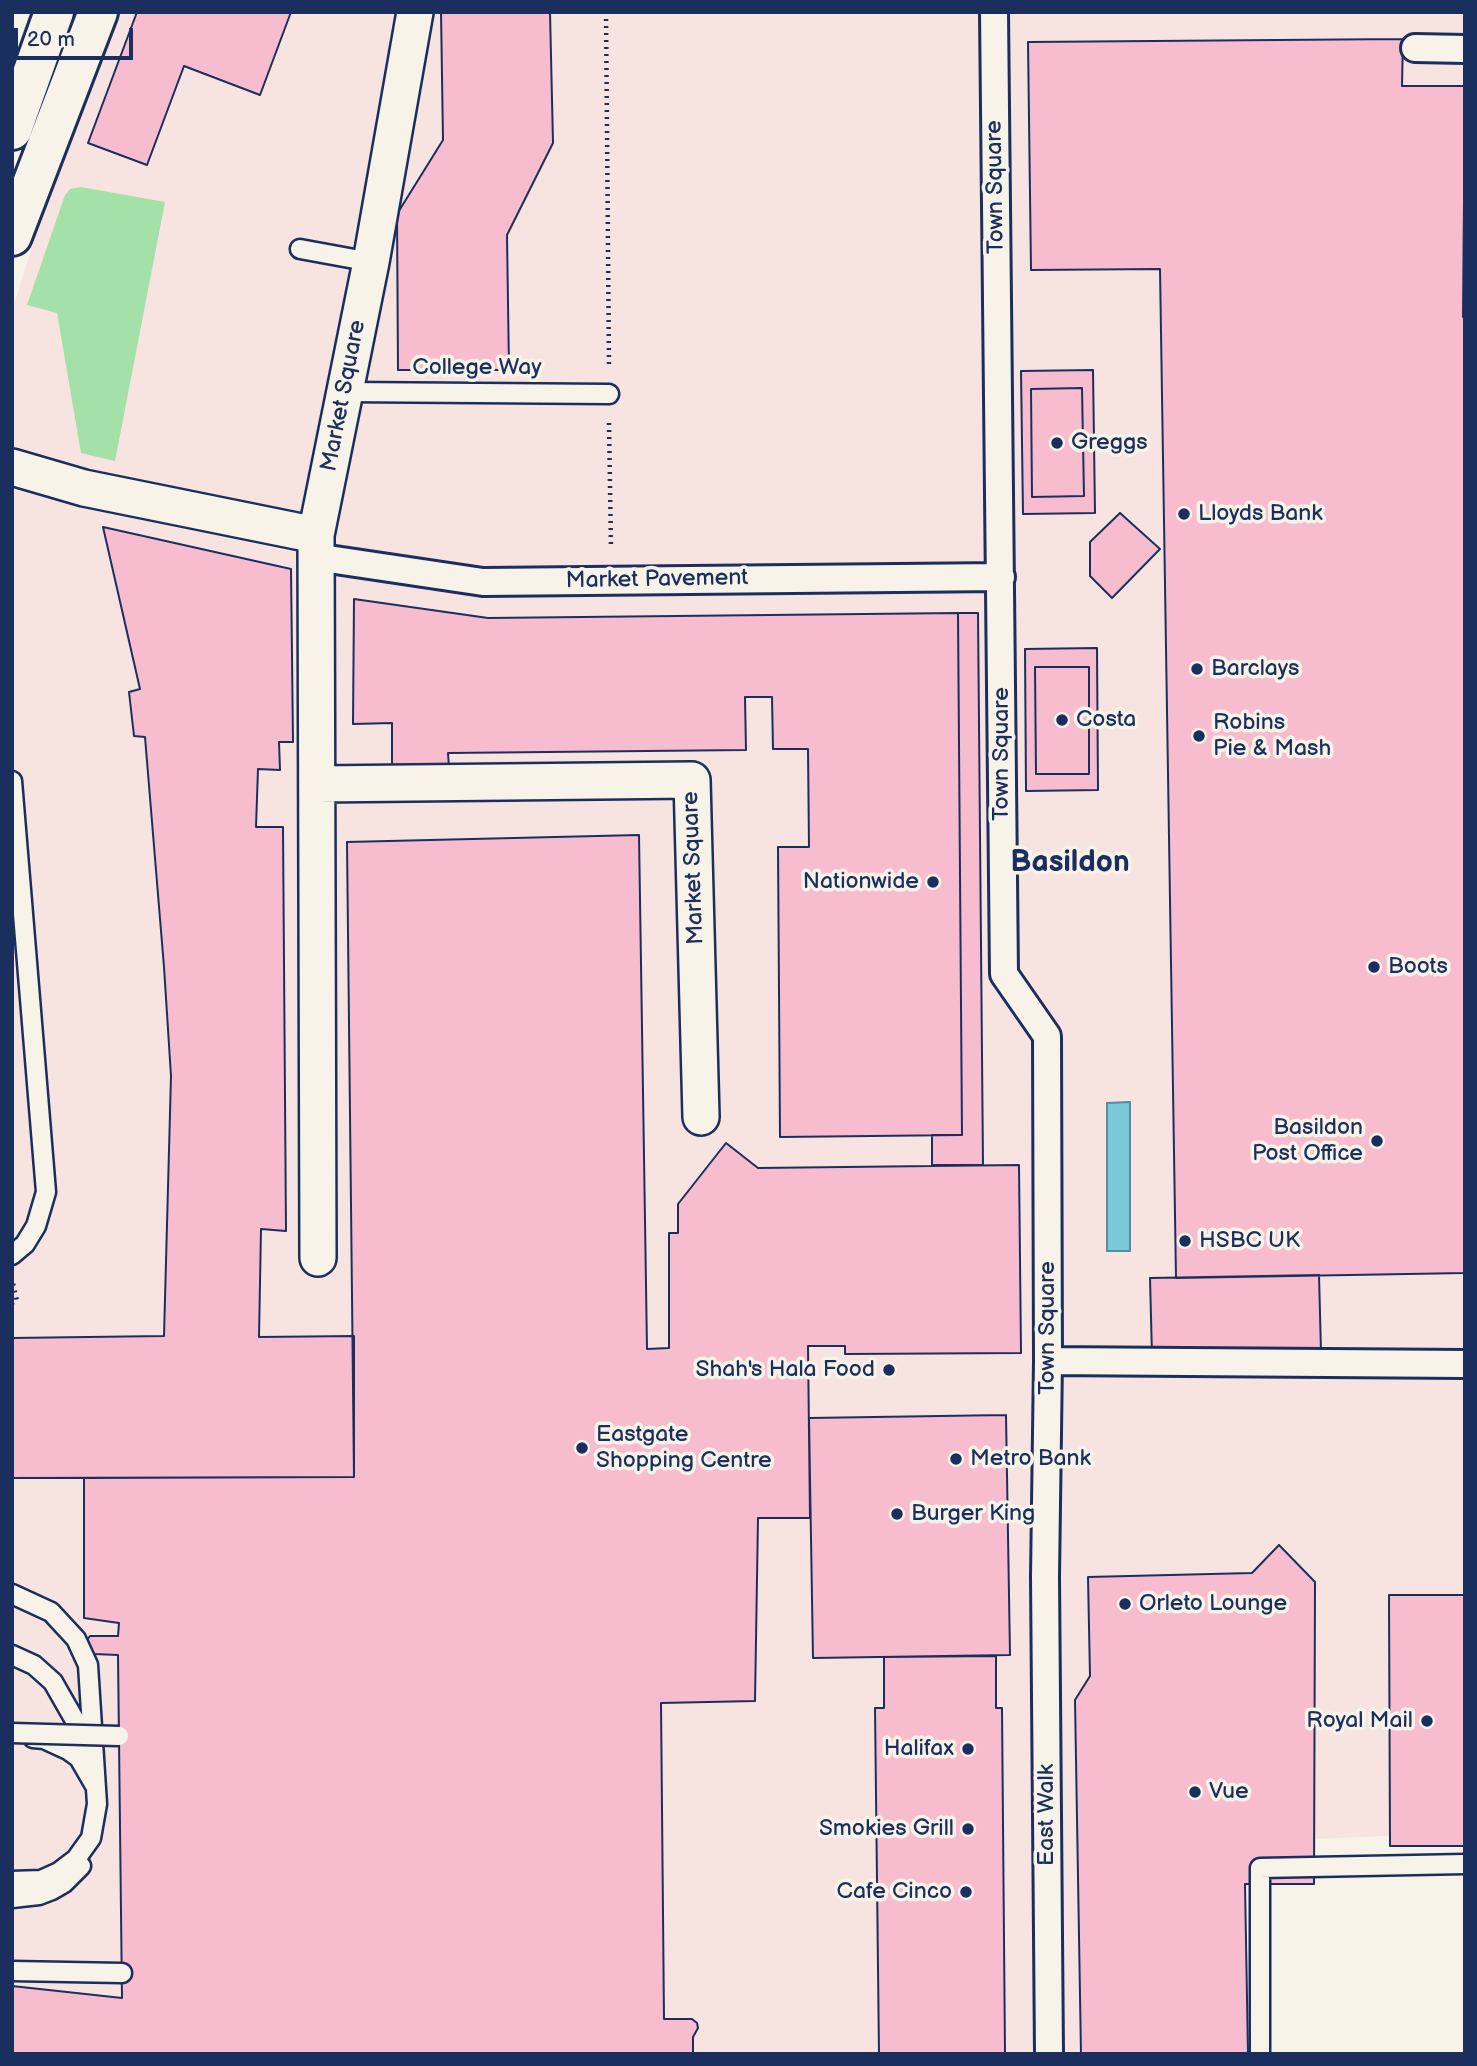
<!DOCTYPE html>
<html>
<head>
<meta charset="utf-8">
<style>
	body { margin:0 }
	#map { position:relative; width:1477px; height:2066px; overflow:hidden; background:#f7f3e8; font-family:"Balsamiq Sans",sans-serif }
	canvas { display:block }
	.frame { position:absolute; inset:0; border:14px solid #1b2f5e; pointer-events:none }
	.scale { position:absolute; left:14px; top:28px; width:119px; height:32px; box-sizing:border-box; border:4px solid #1b2f5e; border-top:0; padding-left:9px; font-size:21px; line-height:24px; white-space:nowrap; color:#1b2f5e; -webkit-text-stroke:5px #f7f3e8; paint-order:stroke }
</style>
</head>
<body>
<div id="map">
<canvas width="1477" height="2066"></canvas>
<div class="frame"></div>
<div class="scale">20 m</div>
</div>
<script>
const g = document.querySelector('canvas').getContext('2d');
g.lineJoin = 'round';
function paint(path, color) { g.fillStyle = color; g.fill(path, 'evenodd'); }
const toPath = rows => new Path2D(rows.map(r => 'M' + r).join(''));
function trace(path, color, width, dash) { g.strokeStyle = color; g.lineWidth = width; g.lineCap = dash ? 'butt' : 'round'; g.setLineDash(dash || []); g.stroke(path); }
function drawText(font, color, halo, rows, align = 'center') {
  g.font = font + ' "Balsamiq Sans",sans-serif'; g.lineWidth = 7; g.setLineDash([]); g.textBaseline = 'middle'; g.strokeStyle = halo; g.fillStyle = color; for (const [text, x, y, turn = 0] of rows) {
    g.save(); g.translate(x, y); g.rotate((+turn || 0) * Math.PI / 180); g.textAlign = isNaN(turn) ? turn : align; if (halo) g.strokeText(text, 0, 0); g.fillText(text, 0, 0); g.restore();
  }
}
paint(toPath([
	[111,12,1465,12,1465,1832,1234,1843,1235,2054,12,2054,12,311,92,56]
]), '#f7e3e0');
paint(toPath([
	[81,187,165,202,115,461,81,453,57,313,27,305,65,195,70,189]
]), '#a3e1a8');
const water = toPath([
	[1130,1102,1130,1251,1107,1251,1107,1103,1130,1102]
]);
paint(water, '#7acad6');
trace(water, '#548ca6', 2);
const building = toPath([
	[137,12,291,12,260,95,184,66,147,165,88,143,137,12],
	[441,12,550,12,553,143,507,235,509,370,398,370,397,214,443,140,441,12],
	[1403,39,1402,86,1465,86,1463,317,1465,317,1465,1273,1176,1278,1160,269,1031,270,1028,42,1403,39],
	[1093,370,1095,513,1023,514,1021,371,1093,370],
	[1082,388,1084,496,1032,497,1031,389,1082,388],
	[1082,388,1084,496,1032,497,1031,389,1082,388],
	[1120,513,1160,549,1112,598,1090,576,1090,542,1120,513],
	[103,527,291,569,293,742,279,742,280,770,258,769,256,827,283,827,286,1231,261,1229,259,1337,354,1336,354,1477,12,1478,12,1338,164,1336,171,1076,164,967,145,737,134,736,129,692,140,689,103,527],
	[354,599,488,618,958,613,962,1135,780,1137,778,847,809,847,808,749,773,749,772,697,745,697,746,750,448,753,449,768,392,769,392,723,353,724,354,599],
	[958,613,978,613,983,1165,932,1165,932,1135,962,1135,958,613],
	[1097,648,1098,790,1026,791,1025,649,1097,648],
	[1035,667,1089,667,1089,774,1036,774,1035,667],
	[1035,667,1089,667,1089,774,1036,774,1035,667],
	[639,835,647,1349,669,1348,669,1233,678,1233,678,1204,726,1143,758,1168,1019,1165,1021,1353,845,1354,845,1346,808,1346,810,1518,758,1518,755,1701,661,1703,664,2019,692,2019,697,2023,698,2028,693,2037,693,2054,12,2054,12,1986,122,1998,118,1655,94,1654,85,1651,84,1644,90,1636,118,1636,119,1623,84,1618,84,1478,354,1477,347,842,639,835],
	[1319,1275,1321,1352,1152,1356,1150,1278,1319,1275],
	[1006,1415,1010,1655,813,1658,809,1418,1006,1415],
	[1279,1545,1315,1582,1314,1884,1245,1884,1248,2054,1081,2054,1075,1700,1090,1676,1088,1577,1252,1573,1279,1545],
	[1389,1595,1465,1595,1465,1846,1390,1846,1389,1595],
	[996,1656,996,1708,1002,1708,1005,2054,879,2054,875,1708,884,1708,884,1657,996,1656]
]);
paint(building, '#f7bdce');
trace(building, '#1b2f5e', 2);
const service = toPath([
	[300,249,371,262],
	[345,392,609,394],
	[12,781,46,1192,36,1226,25,1244,12,1255],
	[12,1594,51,1612,76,1639,88,1665,97,1804,91,1838,76,1859,59,1872,41,1880,12,1881],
	[12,1655,34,1665,53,1682,81,1731,86,1749],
	[33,1738,44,1739,68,1750,79,1758,94,1784],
	[12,1898,39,1895,52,1890,64,1883,81,1866],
	[12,1971,122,1973],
	[1260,2054,1260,1868,1465,1864]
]);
const pedestrian = toPath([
	[994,12,1004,974,1047,1036,1048,1361,1045,1577,1049,2054],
	[1415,48,1465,49],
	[315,557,483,582,1001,577],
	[1048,1361,1465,1364]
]);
const minor = toPath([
	[12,467,84,488,316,535],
	[318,784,692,780,701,1117],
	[318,1258,316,535,371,262,415,12]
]);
const tertiary = toPath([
	[12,130,54,12],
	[12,236,98,12]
]);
trace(service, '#1b2f5e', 23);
trace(pedestrian, '#1b2f5e', 32);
trace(minor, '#1b2f5e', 40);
trace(tertiary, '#1b2f5e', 44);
trace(toPath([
	[606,12,609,365],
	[609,423,611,547],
	[12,1303,17,1301,13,1283]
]), '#1b2f5e', 4.5, [2, 5]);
trace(service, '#f7f3e8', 18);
trace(pedestrian, '#f7f3e8', 26);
trace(minor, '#f7f3e8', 35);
trace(tertiary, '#f7f3e8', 38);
const serviceBridge = toPath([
	[12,1733,119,1736]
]);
trace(serviceBridge, '#1b2f5e', 23, []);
trace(serviceBridge, '#f7f3e8', 18);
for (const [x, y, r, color] of [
	[1057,443,7,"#1b2f5e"],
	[1184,514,7,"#1b2f5e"],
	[1197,669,7,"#1b2f5e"],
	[1062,720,7,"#1b2f5e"],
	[1199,736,7,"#1b2f5e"],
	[933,882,7,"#1b2f5e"],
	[1374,967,7,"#1b2f5e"],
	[1377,1141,7,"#1b2f5e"],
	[1185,1241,7,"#1b2f5e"],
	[889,1370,7,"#1b2f5e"],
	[582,1448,7,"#1b2f5e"],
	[956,1459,7,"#1b2f5e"],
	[897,1514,7,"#1b2f5e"],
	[1125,1604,7,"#1b2f5e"],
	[1427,1721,7,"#1b2f5e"],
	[968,1749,7,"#1b2f5e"],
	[1195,1792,7,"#1b2f5e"],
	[968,1829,7,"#1b2f5e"],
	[966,1892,7,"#1b2f5e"]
]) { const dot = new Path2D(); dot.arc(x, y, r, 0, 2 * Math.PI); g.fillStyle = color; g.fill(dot); trace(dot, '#f7f3e8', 2.5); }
drawText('23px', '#1b2f5e', '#f7f3e8', [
	["Town Square",996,187,-91],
	["College Way",477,368],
	["Market Square",344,396,-79],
	["Market Pavement",657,580,-1],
	["Town Square",1002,754,-90],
	["Market Square",694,868,-92],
	["Town Square",1048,1328,-90],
	["East Walk",1047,1815,-90]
]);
drawText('23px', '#1b2f5e', '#f7f3e8', [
	["Greggs",1071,443],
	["Lloyds Bank",1198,514],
	["Barclays",1211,669],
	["Costa",1076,720],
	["Robins",1213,723],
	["Pie & Mash",1213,749],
	["Nationwide",919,882,"right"],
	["Boots",1388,967],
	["Basildon",1363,1128,"right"],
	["Post Office",1363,1154,"right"],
	["HSBC UK",1199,1241],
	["Shah's Hala Food",875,1370,"right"],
	["Eastgate",596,1435],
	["Shopping Centre",596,1461],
	["Metro Bank",970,1459],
	["Burger King",911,1514],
	["Orleto Lounge",1139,1604],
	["Royal Mail",1413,1721,"right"],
	["Halifax",954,1749,"right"],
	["Vue",1209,1792],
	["Smokies Grill",954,1829,"right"],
	["Cafe Cinco",952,1892,"right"]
], 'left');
drawText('bold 30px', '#1b2f5e', '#f7f3e8', [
	["Basildon",1070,863]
]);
</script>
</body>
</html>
